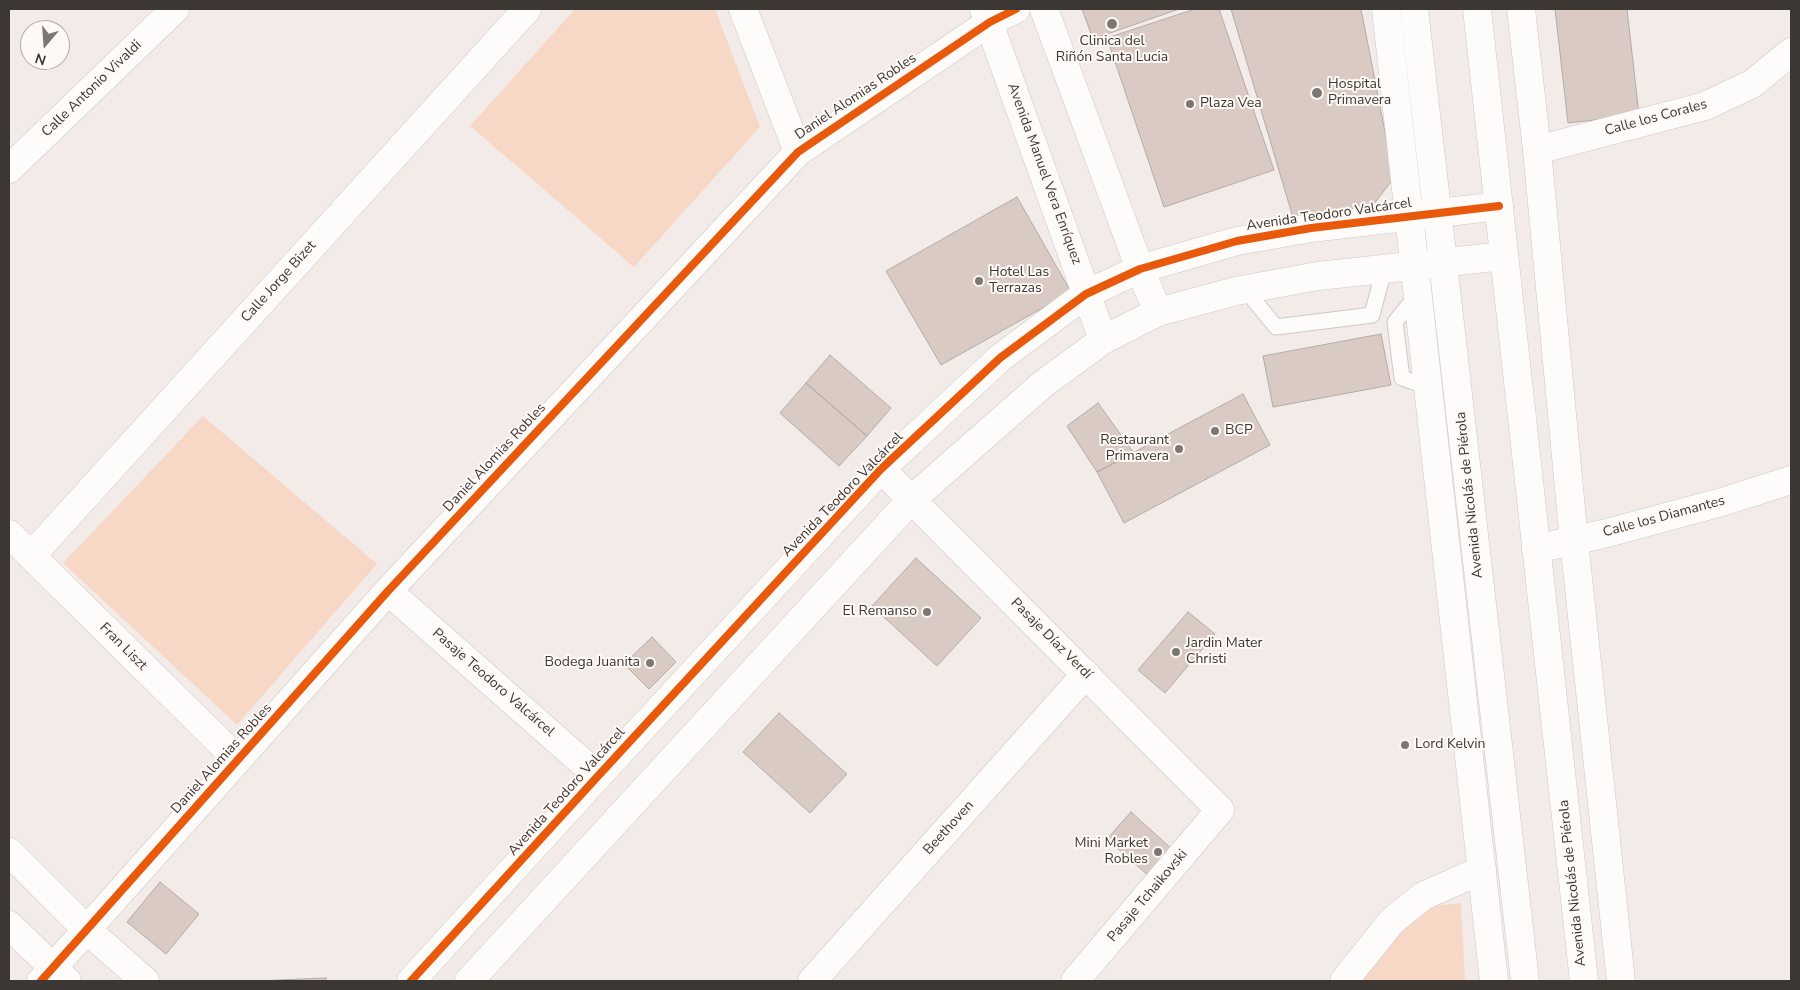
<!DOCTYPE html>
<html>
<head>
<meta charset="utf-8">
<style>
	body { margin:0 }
	#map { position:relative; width:1800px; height:990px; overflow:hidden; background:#f3ebe7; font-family:"Nunito Sans",sans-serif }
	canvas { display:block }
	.frame { position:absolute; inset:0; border:10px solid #3d3734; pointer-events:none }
	.north { position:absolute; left:20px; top:20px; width:50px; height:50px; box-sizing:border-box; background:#fff9f6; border:1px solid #b1aba8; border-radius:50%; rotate:198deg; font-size:14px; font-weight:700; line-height:20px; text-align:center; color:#3d3734 }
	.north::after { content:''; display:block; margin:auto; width:18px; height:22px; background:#7d7673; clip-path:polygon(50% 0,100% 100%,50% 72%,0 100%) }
</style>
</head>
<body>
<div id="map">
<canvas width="1800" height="990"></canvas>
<div class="frame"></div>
<div class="north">N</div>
</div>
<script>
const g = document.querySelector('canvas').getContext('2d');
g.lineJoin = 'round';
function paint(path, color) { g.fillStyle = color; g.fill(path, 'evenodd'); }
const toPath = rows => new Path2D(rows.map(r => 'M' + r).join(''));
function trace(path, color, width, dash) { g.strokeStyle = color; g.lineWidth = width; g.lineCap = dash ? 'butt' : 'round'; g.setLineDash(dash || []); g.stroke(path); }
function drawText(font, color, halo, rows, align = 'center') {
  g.font = font + ' "Nunito Sans",sans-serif'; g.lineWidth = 4; g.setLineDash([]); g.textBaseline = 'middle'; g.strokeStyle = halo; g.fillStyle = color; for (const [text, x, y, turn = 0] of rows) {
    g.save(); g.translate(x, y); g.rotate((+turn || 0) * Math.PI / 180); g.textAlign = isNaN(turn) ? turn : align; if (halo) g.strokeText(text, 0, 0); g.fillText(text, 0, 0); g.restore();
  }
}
paint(toPath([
	[575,9,715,9,760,127,634,267,470,126],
	[203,416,377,564,237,725,63,563],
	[1461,903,1465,981,1356,981,1380,949,1426,907]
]), '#f7d8c7');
const building = toPath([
	[1082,9,1179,9,1093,39,1082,9],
	[1195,9,1219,9,1274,170,1164,207,1107,38,1195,9],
	[1231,9,1361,9,1394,178,1373,205,1294,221,1231,9],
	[1555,9,1627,9,1639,115,1568,123,1555,9],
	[1017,197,1071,292,941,365,886,271,1017,197],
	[1381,334,1391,385,1273,407,1263,356,1381,334],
	[830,355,891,408,867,436,806,383,830,355],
	[806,383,867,436,839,466,780,413,806,383],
	[1243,394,1270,445,1124,523,1097,472,1243,394],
	[1098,403,1134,453,1097,472,1067,426,1098,403],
	[916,558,981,618,937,666,872,606,916,558],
	[1188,612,1215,634,1165,693,1138,670,1188,612],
	[652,637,676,662,649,689,624,664,652,637],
	[779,713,847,774,810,813,743,752,779,713],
	[1131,812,1174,851,1150,877,1107,839,1131,812],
	[160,882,199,914,166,954,127,922,160,882],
	[326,978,326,981,255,981,326,978]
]);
paint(building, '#d9cbc4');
trace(building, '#b1aba8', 1);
const lane = toPath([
	[1245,289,1276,327,1372,315,1384,269],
	[1418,294,1395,322,1402,378,1428,387]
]);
const street = toPath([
	[743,9,798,152],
	[1537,150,1705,106,1752,84,1791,52],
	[9,169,175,9],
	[881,469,1220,810,1075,981],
	[9,534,238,760],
	[1536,549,1607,533,1722,502,1791,480],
	[31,556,527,9],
	[388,591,598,776],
	[41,981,388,591,798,152,990,22,1016,9],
	[812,981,1086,674],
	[1344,981,1392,921,1423,896,1482,870]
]);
const secondary = toPath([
	[984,9,1103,340],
	[1044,9,1140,269,1158,312],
	[1386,9,1494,981],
	[1521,9,1537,150,1574,541,1621,981],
	[9,852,87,930,145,981],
	[9,925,67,981],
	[411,981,598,776,881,469,1000,358,1086,294,1140,269,1237,241,1311,228,1499,206],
	[469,981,911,500,1043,384,1103,340,1158,312,1236,291,1318,276,1504,256]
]);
const highway = toPath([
	[1414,9,1525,981],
	[1477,9,1584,981]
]);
trace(lane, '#cec8c5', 17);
trace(street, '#cec8c5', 29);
trace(secondary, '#cec8c5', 29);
trace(highway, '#cec8c5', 29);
trace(lane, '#fdfcfb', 15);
trace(street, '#fdfcfb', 28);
trace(secondary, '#fdfcfb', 28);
trace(highway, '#fdfcfb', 28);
trace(toPath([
	[41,981,388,591,798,152,990,22,1016,9],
	[411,981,598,776,881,469,1000,358,1086,294,1140,269,1237,241,1311,228,1499,206]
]), '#e8590c', 8);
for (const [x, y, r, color] of [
	[1112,24,6,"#7d7673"],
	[1317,93,6,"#7d7673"],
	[1190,104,5,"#7d7673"],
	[979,281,5,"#7d7673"],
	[1215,431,5,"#7d7673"],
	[1179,449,5,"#7d7673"],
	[927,612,5,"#7d7673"],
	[1176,652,5,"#7d7673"],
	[650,663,5,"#7d7673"],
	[1405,745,5,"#7d7673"],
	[1158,852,5,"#7d7673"]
]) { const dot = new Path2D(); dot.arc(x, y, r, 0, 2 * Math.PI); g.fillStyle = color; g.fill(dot); trace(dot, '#fff9f6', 2); }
drawText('14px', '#3d3734', '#fff9f6', [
	["Clinica del",1112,42,"center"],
	["Riñón Santa Lucia",1112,58,"center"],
	["Hospital",1328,85],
	["Primavera",1328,101],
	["Plaza Vea",1200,104],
	["Hotel Las",989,273],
	["Terrazas",989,289],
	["BCP",1225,431],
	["Restaurant",1169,441,"right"],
	["Primavera",1169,457,"right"],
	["El Remanso",917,612,"right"],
	["Jardin Mater",1186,644],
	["Christi",1186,660],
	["Bodega Juanita",640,663,"right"],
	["Lord Kelvin",1415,745],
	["Mini Market",1148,844,"right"],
	["Robles",1148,860,"right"]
], 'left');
drawText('14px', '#3d3734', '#fff9f6', [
	["Calle Antonio Vivaldi",92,89,-44],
	["Daniel Alomias Robles",856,97,-34],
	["Calle los Corales",1656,118,-15],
	["Avenida Manuel Vera Enríquez",1044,174,70],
	["Avenida Teodoro Valcárcel",1329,215,-8],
	["Calle Jorge Bizet",279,282,-48],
	["Daniel Alomias Robles",495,458,-47],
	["Avenida Teodoro Valcárcel",843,495,-46],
	["Avenida Nicolás de Piérola",1470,495,-96],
	["Calle los Diamantes",1664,517,-15],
	["Pasaje Díaz Verdí",1051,639,45],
	["Fran Liszt",123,647,45],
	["Pasaje Teodoro Valcárcel",493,683,41],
	["Daniel Alomias Robles",222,759,-48],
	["Avenida Teodoro Valcárcel",567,792,-48],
	["Beethoven",949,828,-48],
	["Avenida Nicolás de Piérola",1573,883,-96],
	["Pasaje Tchaikovski",1148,896,-50]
]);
</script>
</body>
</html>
